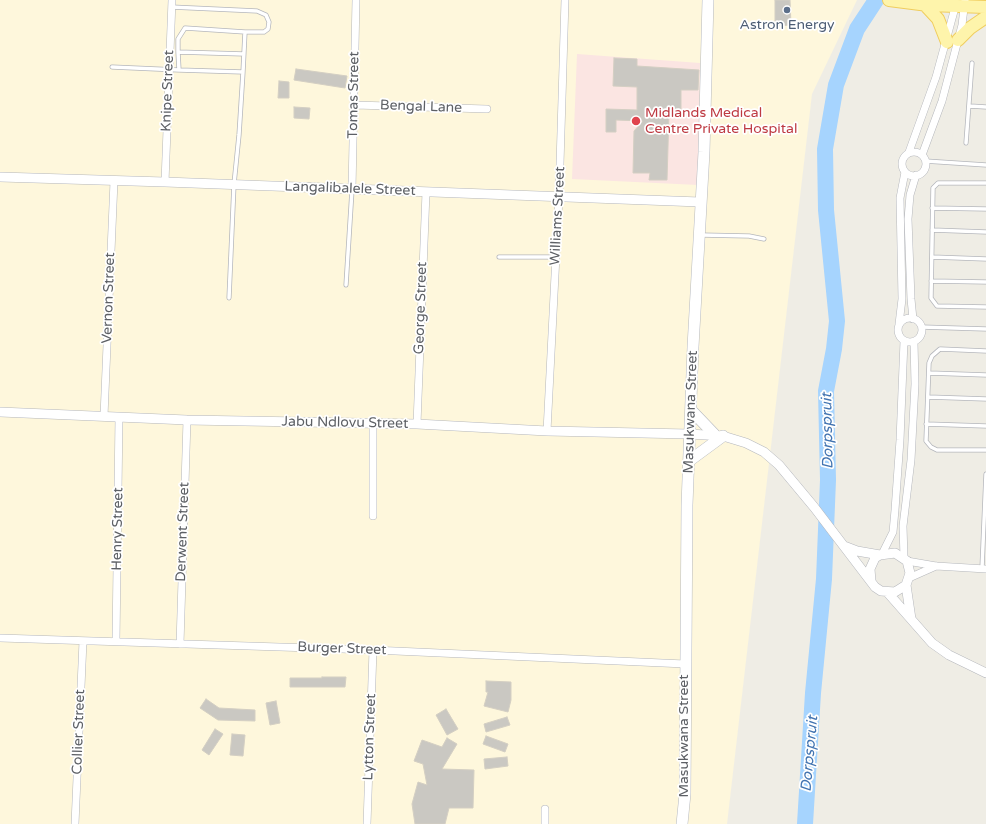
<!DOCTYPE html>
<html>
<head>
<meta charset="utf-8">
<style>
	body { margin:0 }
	canvas { display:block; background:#efede5 }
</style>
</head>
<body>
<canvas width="986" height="824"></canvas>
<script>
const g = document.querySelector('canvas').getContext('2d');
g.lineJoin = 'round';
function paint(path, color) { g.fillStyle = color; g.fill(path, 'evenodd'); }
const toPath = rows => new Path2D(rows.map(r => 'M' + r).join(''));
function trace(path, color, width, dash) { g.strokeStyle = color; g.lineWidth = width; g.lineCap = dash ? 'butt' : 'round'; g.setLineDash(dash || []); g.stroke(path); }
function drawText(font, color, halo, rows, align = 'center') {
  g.font = font + ' "Varela Round",sans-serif'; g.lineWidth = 3.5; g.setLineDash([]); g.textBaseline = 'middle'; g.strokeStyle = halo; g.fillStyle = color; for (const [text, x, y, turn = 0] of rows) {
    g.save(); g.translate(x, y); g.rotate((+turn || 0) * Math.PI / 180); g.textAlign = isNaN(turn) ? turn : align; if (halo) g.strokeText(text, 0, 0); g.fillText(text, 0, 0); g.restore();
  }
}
paint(toPath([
	[0,0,857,0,812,94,727,824,0,824]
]), '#fef7dc');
paint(toPath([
	[577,54,700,63,698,185,572,179]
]), '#fbe5e2');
trace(toPath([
	[805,824,813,693,824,579,828,480,826,391,834,349,837,321,826,210,825,149,836,85,857,29,876,0]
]), '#a6d4fe', 16);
const building = toPath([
	[775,0,790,0,791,25,775,26,775,0],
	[614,58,637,59,637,66,699,70,698,90,681,90,681,113,669,113,667,180,649,180,650,173,633,173,634,131,643,121,616,120,616,132,606,132,606,109,637,110,637,87,613,86,614,58],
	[296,69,347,76,345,88,294,80,296,69],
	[279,81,289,82,289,98,278,98,279,81],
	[294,107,310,108,309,119,294,118,294,107],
	[322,677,346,677,345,687,290,687,290,678,322,678,322,677],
	[486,681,511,682,511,700,508,712,484,706,488,692,486,692,486,681],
	[206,699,219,708,255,710,255,721,218,720,200,708,206,699],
	[276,701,280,723,270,725,266,703,276,701],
	[446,709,458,729,447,735,436,715,446,709],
	[507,717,510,725,486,732,484,724,507,717],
	[215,729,223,734,209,755,202,750,215,729],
	[232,734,245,735,243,756,230,755,232,734],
	[486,736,508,744,505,752,483,744,486,736],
	[447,738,457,744,442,769,474,770,473,808,449,808,445,824,415,824,412,804,418,782,427,785,423,764,414,761,422,740,442,747,447,738],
	[507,757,508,766,485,769,484,759,507,757]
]);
paint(building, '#cac8c2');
trace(building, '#d4cfc3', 1);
const service = toPath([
	[171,7,257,11,266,15,269,22,268,29,264,32,245,32],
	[178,52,179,70,243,72],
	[112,67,179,70],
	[970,106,986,107],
	[966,143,972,63],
	[925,161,986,165],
	[986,183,938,183,933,188,931,298,937,306,986,307],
	[932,208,986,209],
	[932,230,986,232],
	[701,235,749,236,764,239],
	[499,257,556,257],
	[932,257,986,259],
	[931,281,986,282],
	[346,285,352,190],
	[229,298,234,184,239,135,243,72,245,32,185,28,178,39,178,52,244,54],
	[921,327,986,329],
	[986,351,940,349,932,356,929,363,926,441,931,447,937,450,986,450],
	[929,373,986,375],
	[928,397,986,399],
	[926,424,986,426],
	[982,568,986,474]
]);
const minor = toPath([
	[355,105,487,109],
	[909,152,936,77,956,4],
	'902 164a12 12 0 1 1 24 0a12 12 0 1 1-24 0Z',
	[922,155,942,101,962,25,965,0],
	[165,182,172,0],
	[352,189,356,0],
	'898 330a12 12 0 1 1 24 0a12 12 0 1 1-24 0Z',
	[913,319,911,299,908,219,910,195,916,175],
	[899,324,902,299,900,198,905,172],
	[104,416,114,181],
	[373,424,373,516],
	[417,424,426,192],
	[547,431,559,197,565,0],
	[882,554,893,532,895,510,900,440,904,341],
	[904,558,903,526,911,460,915,384,914,342],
	[907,561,936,566,986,569],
	[909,578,936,566],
	[0,638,373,650,685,664],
	[116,641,119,417],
	[180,644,187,420],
	[75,824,83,641],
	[367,824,373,650],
	[545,824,545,809]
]);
const tertiary = toPath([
	[0,177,165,182,700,202],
	[0,412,187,420,417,424,547,431,689,434,723,436,746,443,764,452,779,465,814,507,875,587,881,591,895,592,906,585,910,573,907,561,895,553,880,555,875,558,870,569,871,581],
	[844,546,857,551,880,555],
	[906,585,911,619],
	[888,593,932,643,949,655,986,673]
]);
const secondary = toPath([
	[691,410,714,434],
	[689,461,723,436],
	[682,824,685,794,687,505,693,347,704,152,708,0]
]);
const primary = toPath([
	[889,0,928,5,986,7],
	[925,5,938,19,947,42],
	[958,40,970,28,986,17]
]);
trace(service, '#b5b7bc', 5);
trace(minor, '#b5b7bc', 8);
trace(tertiary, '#b5b7bc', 10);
trace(secondary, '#b6b9bf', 12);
trace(primary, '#f0cd5d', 14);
trace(service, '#fff', 3.5);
trace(minor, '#fff', 7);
trace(tertiary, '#fff', 9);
trace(secondary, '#fff', 11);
trace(primary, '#fef4ab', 12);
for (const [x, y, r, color] of [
	[787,10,4,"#5c6f8a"],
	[636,121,5,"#e0444e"]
]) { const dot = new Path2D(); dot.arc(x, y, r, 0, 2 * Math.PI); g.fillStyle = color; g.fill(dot); trace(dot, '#fff', 1.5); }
drawText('14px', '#4e5e75', '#fff', [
	["Astron Energy",787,25]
]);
drawText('14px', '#5d6065', '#fff', [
	["Knipe Street",168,91,-88],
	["Tomas Street",354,95,-89],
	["Bengal Lane",421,107,2],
	["Langalibalele Street",350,189,2],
	["Williams Street",558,216,-87],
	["Vernon Street",109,298,-88],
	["George Street",421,308,-88],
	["Masukwana Street",691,412,-88],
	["Jabu Ndlovu Street",345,423,1],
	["Henry Street",118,529,-89],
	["Derwent Street",183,532,-88],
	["Burger Street",342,649,2],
	["Collier Street",79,732,-88],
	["Masukwana Street",684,736,-90],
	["Lytton Street",370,737,-88]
]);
drawText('14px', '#be3a42', '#fff', [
	["Midlands Medical",645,113],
	["Centre Private Hospital",645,129]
], 'left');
drawText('italic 15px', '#4274b1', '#fff', [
	["Dorpspruit",828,431,-91],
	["Dorpspruit",810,754,-85]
]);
</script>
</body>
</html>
